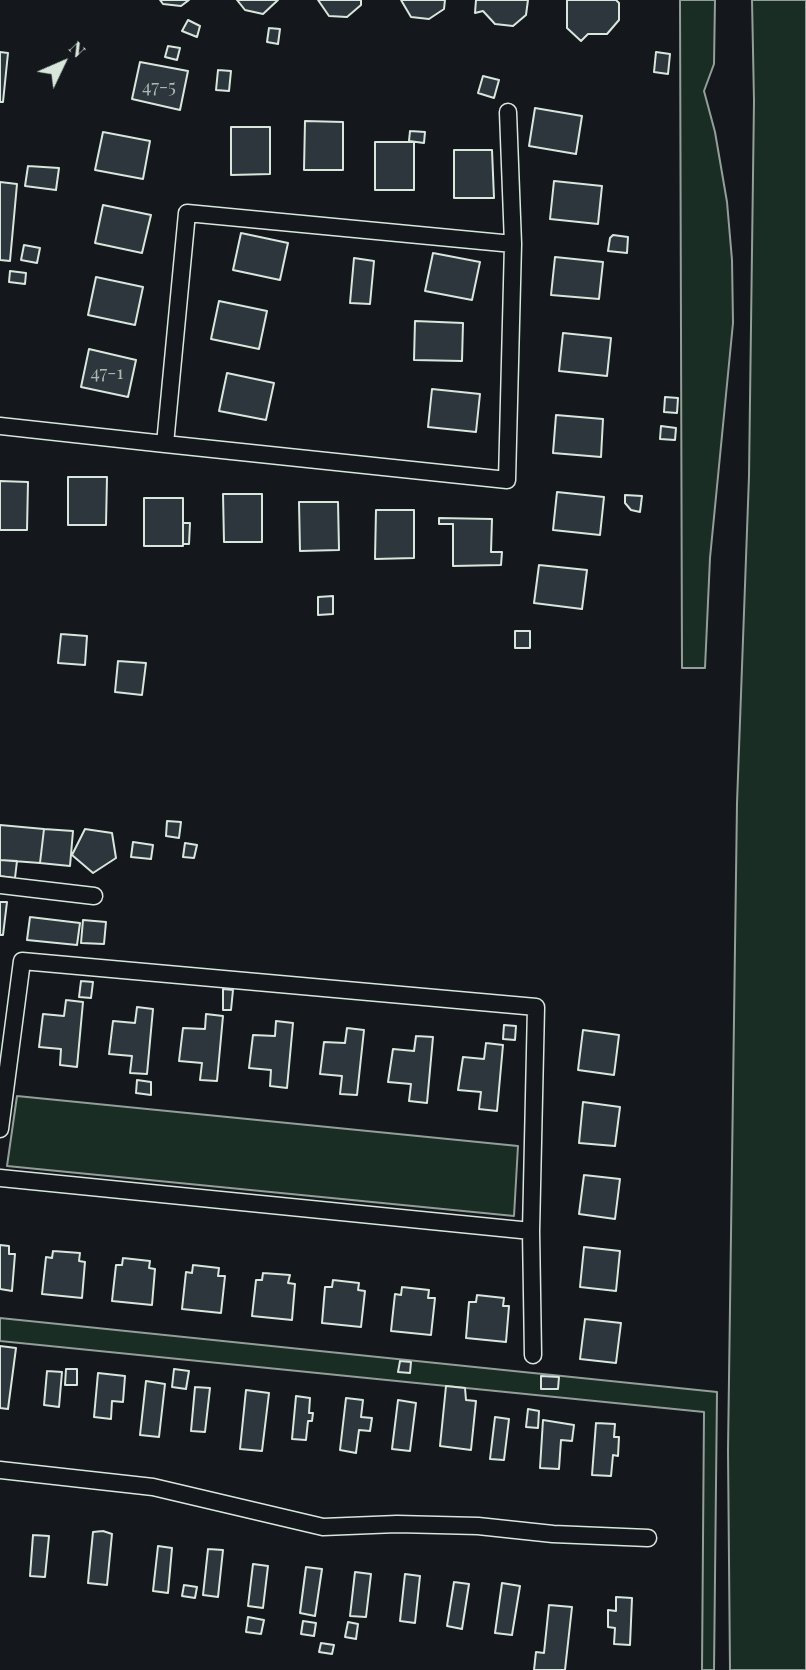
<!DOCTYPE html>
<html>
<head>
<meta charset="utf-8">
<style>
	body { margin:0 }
	#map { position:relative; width:806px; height:1670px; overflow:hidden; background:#14181c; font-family:"Playfair Display",serif }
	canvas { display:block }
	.north { position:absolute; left:28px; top:28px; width:70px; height:70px; -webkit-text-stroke:5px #14181c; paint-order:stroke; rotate:46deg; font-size:19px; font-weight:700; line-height:28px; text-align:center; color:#d8e6dc }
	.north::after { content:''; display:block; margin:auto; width:24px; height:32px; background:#d8e6dc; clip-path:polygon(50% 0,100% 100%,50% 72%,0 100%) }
</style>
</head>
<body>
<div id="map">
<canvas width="806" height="1670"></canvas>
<div class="north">N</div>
</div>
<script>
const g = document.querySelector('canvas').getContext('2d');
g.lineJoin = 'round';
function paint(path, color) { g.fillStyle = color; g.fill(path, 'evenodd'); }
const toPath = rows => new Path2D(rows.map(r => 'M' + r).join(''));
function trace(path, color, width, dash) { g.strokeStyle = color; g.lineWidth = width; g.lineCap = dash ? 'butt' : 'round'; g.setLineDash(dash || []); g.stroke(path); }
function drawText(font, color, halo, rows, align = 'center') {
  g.font = font + ' "Playfair Display",serif'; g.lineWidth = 5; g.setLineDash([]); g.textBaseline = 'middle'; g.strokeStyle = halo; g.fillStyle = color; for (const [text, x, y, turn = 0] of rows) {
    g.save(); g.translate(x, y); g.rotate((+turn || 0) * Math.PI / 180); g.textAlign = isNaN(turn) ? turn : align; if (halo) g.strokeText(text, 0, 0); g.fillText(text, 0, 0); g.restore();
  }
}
const green = toPath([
	[680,0,715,0,714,64,704,91,715,132,727,202,732,260,733,323,710,558,705,668,682,668,680,0],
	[752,0,806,0,806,1670,730,1670,728,1450,737,803,749,476,754,101,752,0],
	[17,1096,518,1146,514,1216,7,1166,17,1096],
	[0,1318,717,1392,714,1670,702,1670,704,1412,0,1341,0,1318]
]);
paint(green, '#1a2d24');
trace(green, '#939e99', 2);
const building = toPath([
	[160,0,189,0,181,6,163,4,160,0],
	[237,0,278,0,263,14,245,10,237,0],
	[318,0,361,0,361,5,347,17,329,16,318,0],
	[401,0,445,0,444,9,429,19,411,17,401,0],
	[476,0,528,0,526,15,513,26,495,24,483,11,475,13,476,0],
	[567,0,616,0,619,3,619,20,607,34,588,34,581,41,567,28,567,0],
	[188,20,200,26,197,37,182,31,188,20],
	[269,28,280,29,278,44,267,42,269,28],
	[168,46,180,48,177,60,165,57,168,46],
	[0,52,8,53,3,102,0,102,0,52],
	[656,52,670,54,668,74,654,72,656,52],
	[140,62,188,71,180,110,132,99,140,62],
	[218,70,231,71,229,91,216,90,218,70],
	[483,76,499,80,494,98,478,93,483,76],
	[535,108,582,116,576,154,529,146,535,108],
	[305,121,343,122,343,170,304,170,305,121],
	[231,127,270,127,270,174,231,175,231,127],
	[410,131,425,132,424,143,409,141,410,131],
	[103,132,150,141,143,179,95,170,103,132],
	[375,142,414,142,414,190,375,190,375,142],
	[454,150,492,150,494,198,454,198,454,150],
	[28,166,59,168,56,190,25,186,28,166],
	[554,181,602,186,598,224,550,219,554,181],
	[0,182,17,184,10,261,0,260,0,182],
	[103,205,151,215,142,253,95,243,103,205],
	[241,233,288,243,280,280,233,270,241,233],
	[613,235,628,237,627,253,608,251,610,238,613,235],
	[24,245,40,248,37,263,21,260,24,245],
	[433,253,480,262,472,300,425,291,433,253],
	[555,257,603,262,599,299,551,295,555,257],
	[354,258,374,261,370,304,350,303,354,258],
	[10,271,26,273,25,284,9,282,10,271],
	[96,277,143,287,135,325,88,315,96,277],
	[219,301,267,311,259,349,211,339,219,301],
	[415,321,463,323,462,361,414,360,415,321],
	[563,333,611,338,607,376,559,371,563,333],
	[89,349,136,360,128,397,81,387,89,349],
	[227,373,274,383,266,420,219,411,227,373],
	[432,389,480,394,476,432,428,427,432,389],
	[665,397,678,398,677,413,664,412,665,397],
	[556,415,603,419,601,457,553,453,556,415],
	[661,426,676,428,675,440,660,439,661,426],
	[68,477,107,477,106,525,68,525,68,477],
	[0,481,28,482,27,530,0,530,0,481],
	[557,492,604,497,600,535,553,530,557,492],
	[223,494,262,494,262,542,224,542,223,494],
	[625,495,642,496,640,512,631,510,625,503,625,495],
	[144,498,183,498,183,546,144,546,144,498],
	[299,502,338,502,339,550,300,551,299,502],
	[376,510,414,510,414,558,375,559,376,510],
	[439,518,492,519,491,552,502,552,501,565,453,566,453,524,439,524,439,518],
	[183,523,190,523,189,544,183,544,183,523],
	[539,565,587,570,582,609,534,603,539,565],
	[333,596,333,614,318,615,318,597,333,596],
	[515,631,530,631,530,648,515,648,515,631],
	[61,634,87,636,85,665,58,663,61,634],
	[118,661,146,663,142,695,115,692,118,661],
	[167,821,181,822,179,838,166,836,167,821],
	[0,825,44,829,40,863,0,860,0,825],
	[44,829,73,831,70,866,40,863,44,829],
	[85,829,112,833,116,858,93,873,72,855,85,829],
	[133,842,153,845,151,859,131,857,133,842],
	[185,843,197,845,194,858,183,857,185,843],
	[0,860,17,861,15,878,0,876,0,860],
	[0,902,7,902,3,935,0,935,0,902],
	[30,917,80,923,77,945,27,940,30,917],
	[83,920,106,922,104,944,81,943,83,920],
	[81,981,93,982,91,998,79,997,81,981],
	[223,989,233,990,231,1010,223,1010,223,989],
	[66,1000,83,1002,77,1067,60,1065,61,1049,39,1047,43,1014,64,1016,66,1000],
	[137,1007,153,1009,147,1074,130,1073,132,1056,109,1054,113,1021,135,1023,137,1007],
	[206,1014,223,1016,217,1081,200,1080,202,1063,179,1061,183,1028,205,1029,206,1014],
	[276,1021,293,1023,287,1088,270,1086,271,1070,249,1068,253,1035,275,1036,276,1021],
	[504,1025,516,1026,515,1040,503,1039,504,1025],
	[347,1028,364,1030,357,1095,340,1094,342,1076,320,1074,324,1042,345,1043,347,1028],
	[583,1030,619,1035,614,1075,578,1070,583,1030],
	[416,1036,433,1037,427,1103,409,1101,411,1084,388,1082,393,1049,414,1051,416,1036],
	[486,1043,503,1045,497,1111,479,1109,481,1092,458,1090,463,1057,484,1059,486,1043],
	[137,1080,151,1082,151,1095,136,1093,137,1080],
	[583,1102,620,1107,615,1146,579,1143,583,1102],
	[584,1175,620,1179,615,1219,579,1214,584,1175],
	[0,1245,9,1246,9,1254,15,1254,12,1291,0,1289,0,1245],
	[584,1247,620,1251,616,1291,580,1287,584,1247],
	[53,1251,80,1253,79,1261,85,1262,82,1298,42,1294,46,1257,52,1258,53,1251],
	[123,1258,150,1261,149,1268,155,1269,152,1305,112,1301,116,1265,122,1265,123,1258],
	[193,1265,219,1268,218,1276,225,1276,221,1313,182,1309,186,1272,192,1273,193,1265],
	[263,1273,290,1275,288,1283,295,1284,292,1320,252,1316,256,1280,262,1280,263,1273],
	[333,1280,359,1283,358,1290,365,1291,361,1327,322,1323,325,1287,332,1287,333,1280],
	[402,1287,429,1290,428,1298,435,1298,431,1335,391,1331,395,1294,401,1295,402,1287],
	[477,1295,504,1298,503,1306,509,1306,506,1342,466,1338,469,1302,476,1302,477,1295],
	[585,1319,621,1323,616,1363,580,1359,585,1319],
	[0,1346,16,1348,8,1409,0,1408,0,1346],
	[400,1361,411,1362,410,1373,398,1372,400,1361],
	[66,1369,77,1369,77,1385,65,1385,66,1369],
	[174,1369,189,1371,186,1389,172,1387,174,1369],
	[47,1371,62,1372,59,1407,44,1405,47,1371],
	[98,1373,125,1376,123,1402,112,1401,111,1419,94,1417,98,1373],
	[541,1376,559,1377,558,1389,541,1389,541,1376],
	[146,1381,165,1384,159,1437,140,1435,146,1381],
	[446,1386,465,1388,466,1400,476,1401,471,1450,440,1446,446,1386],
	[195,1387,210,1388,205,1432,191,1431,195,1387],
	[246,1390,269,1393,262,1451,240,1449,246,1390],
	[296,1396,310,1398,309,1413,313,1413,312,1421,308,1421,306,1440,292,1439,296,1396],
	[346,1398,363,1400,361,1417,372,1418,370,1431,359,1430,356,1453,340,1450,346,1398],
	[398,1400,416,1403,410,1451,392,1449,398,1400],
	[528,1409,539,1411,538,1428,526,1427,528,1409],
	[495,1417,509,1419,504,1460,490,1459,495,1417],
	[543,1420,574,1425,572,1441,561,1440,559,1469,540,1468,543,1420],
	[596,1423,615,1424,614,1437,619,1437,618,1456,613,1455,611,1476,592,1475,596,1423],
	[103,1531,112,1534,107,1585,88,1583,93,1532,103,1531],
	[33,1535,49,1536,45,1577,30,1576,33,1535],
	[158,1546,172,1548,168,1593,153,1591,158,1546],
	[208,1549,223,1550,218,1597,203,1595,208,1549],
	[253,1564,268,1566,263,1608,248,1606,253,1564],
	[306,1567,322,1569,315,1616,300,1613,306,1567],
	[355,1572,371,1574,366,1617,350,1616,355,1572],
	[405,1574,420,1576,415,1623,400,1621,405,1574],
	[454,1582,469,1584,462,1629,447,1626,454,1582],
	[502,1583,520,1586,512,1635,495,1633,502,1583],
	[184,1585,197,1587,195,1598,182,1596,184,1585],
	[616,1597,632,1598,630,1645,614,1644,615,1628,608,1627,608,1610,616,1611,616,1597],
	[549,1605,572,1607,565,1670,534,1670,536,1652,544,1653,549,1605],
	[248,1617,264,1620,261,1634,246,1632,248,1617],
	[303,1621,316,1623,314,1636,301,1634,303,1621],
	[348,1622,358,1624,356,1639,345,1637,348,1622],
	[321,1643,334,1645,332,1654,319,1652,321,1643]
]);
paint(building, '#2c363c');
trace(building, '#d8e6dc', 2);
const lane = toPath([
	[508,112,513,244],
	[0,426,165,444,507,480,513,244,187,213,165,444],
	[0,885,94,896],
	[0,1129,22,961,536,1007,531,1231,0,1178],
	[531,1231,533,1355],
	[0,1470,153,1487,323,1527,397,1524,478,1526,553,1534,648,1538]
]);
trace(lane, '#d8e6dc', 19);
trace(lane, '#14181c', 16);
drawText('19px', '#adbab4', null, [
	["47-5",159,87],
	["47-1",107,373]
]);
</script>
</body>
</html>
